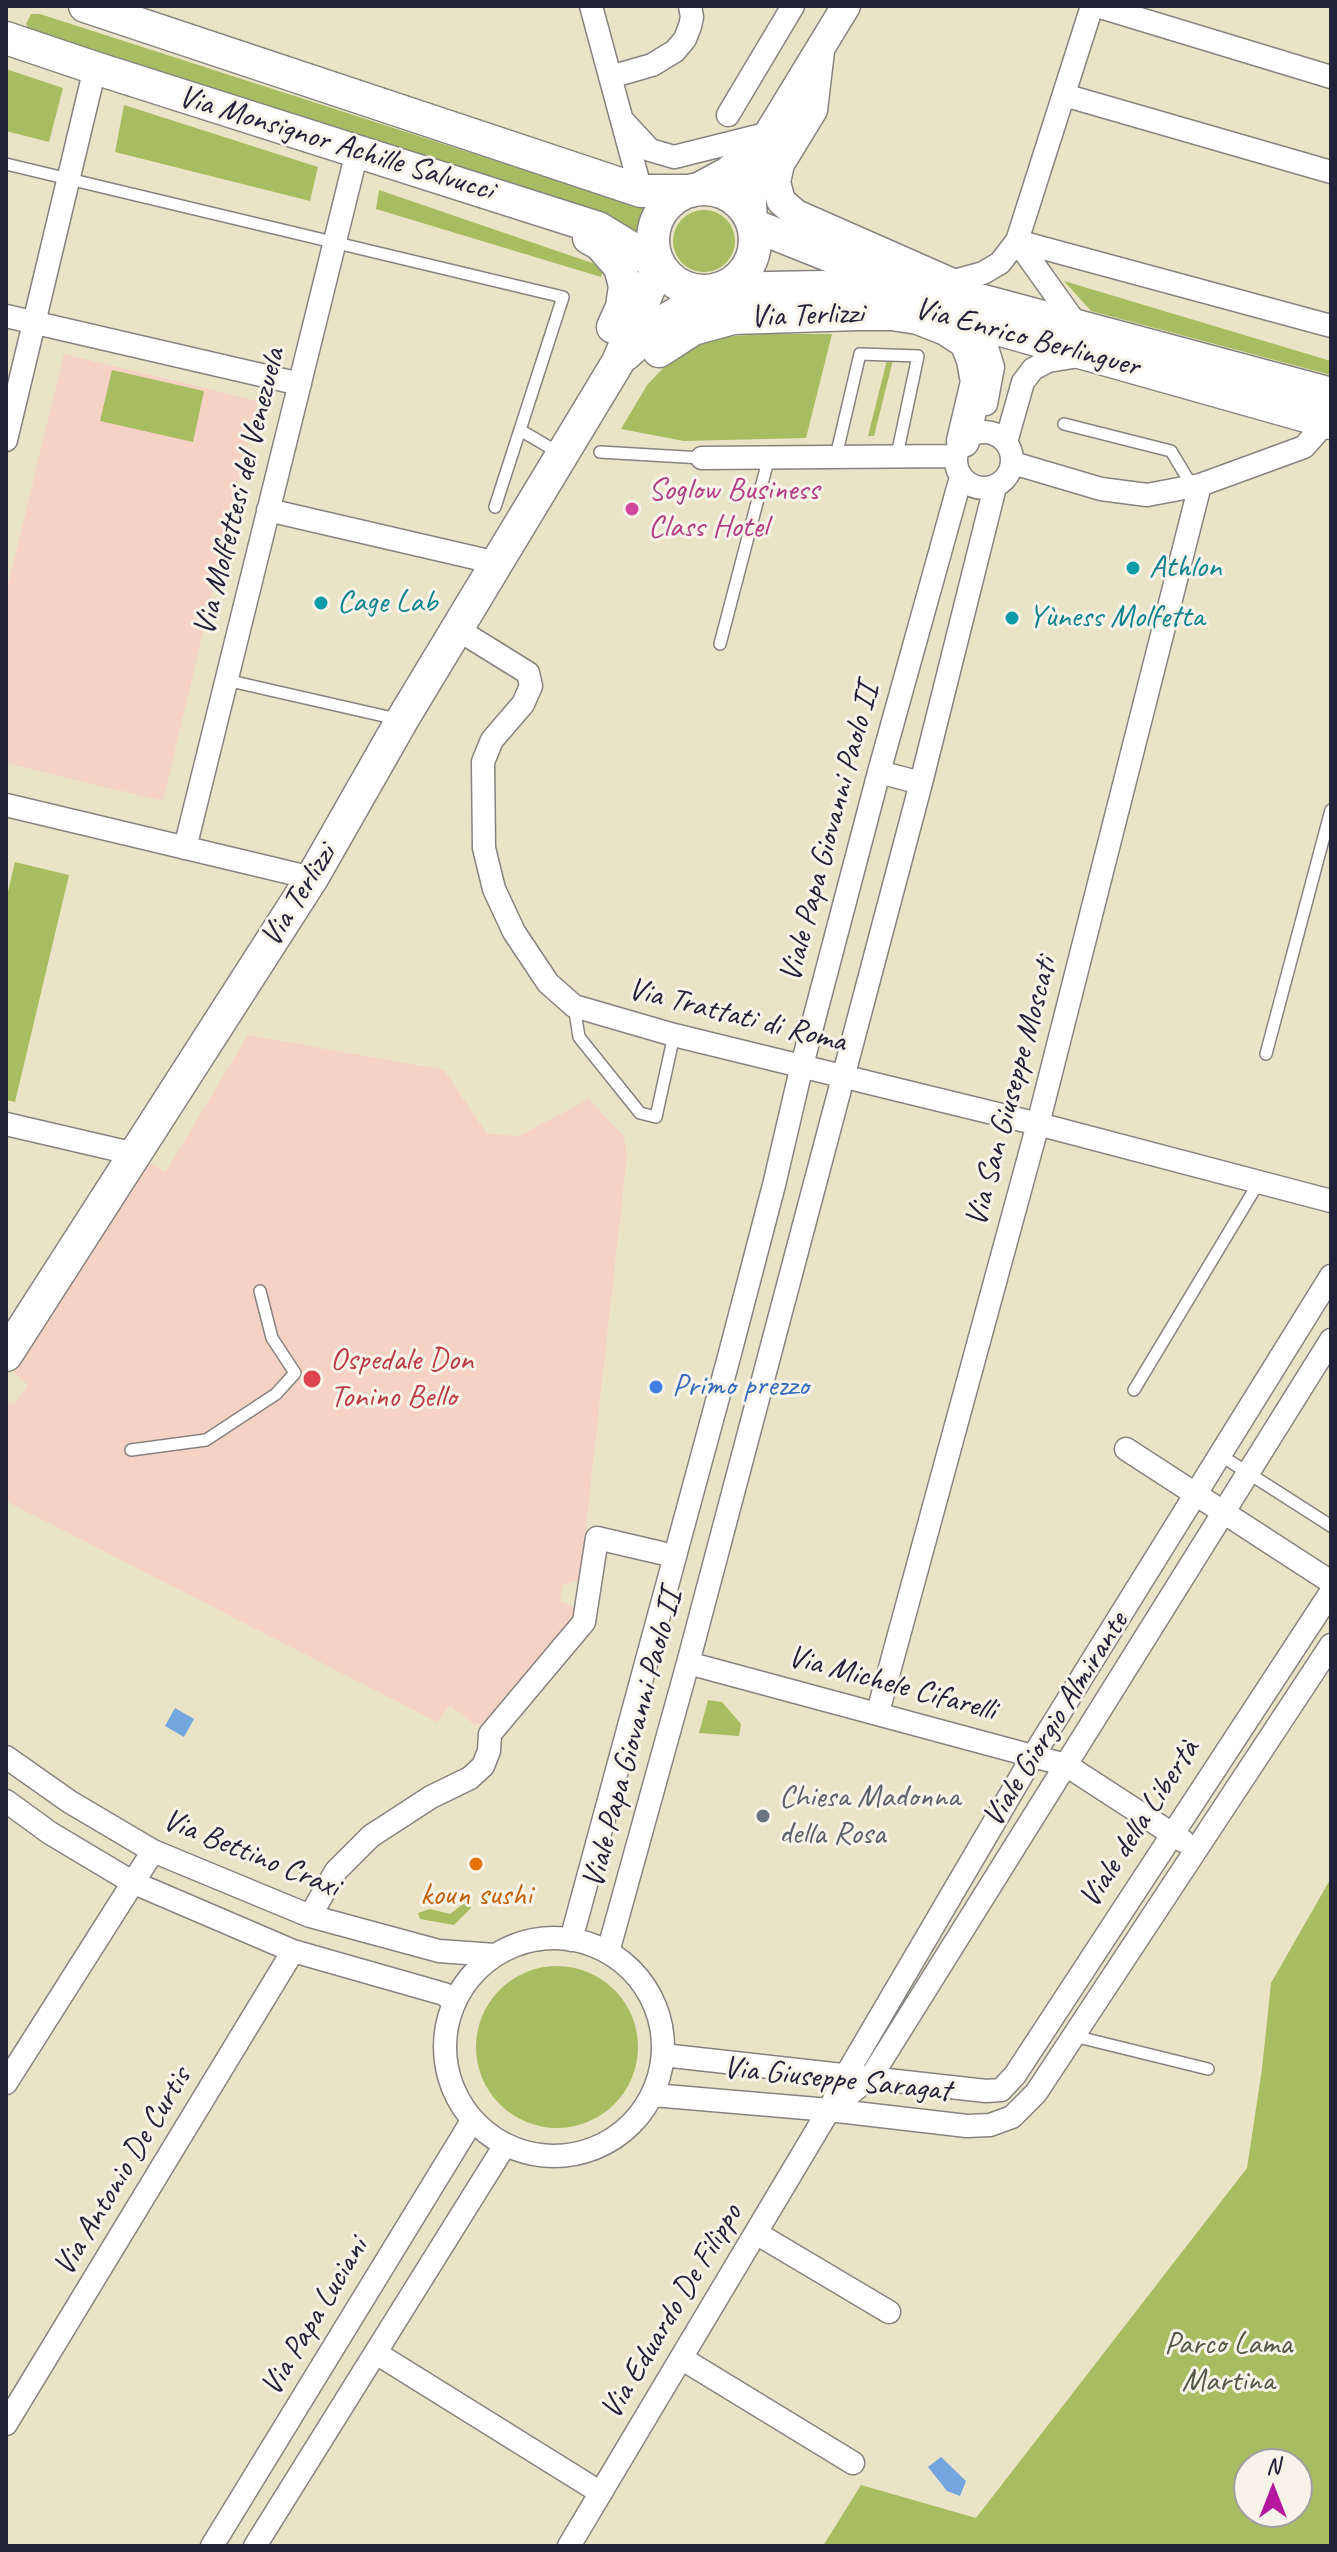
<!DOCTYPE html>
<html>
<head>
<meta charset="utf-8">
<style>
	body { margin:0 }
	#map { position:relative; width:1337px; height:2552px; overflow:hidden; background:#eae4c6; font-family:Caveat,sans-serif }
	canvas { display:block }
	.frame { position:absolute; inset:0; border:8px solid #22223b; pointer-events:none }
	.north { position:absolute; left:1233px; top:2448px; width:80px; height:80px; box-sizing:border-box; background:#f7f3e8; border:2px solid #a29fa3; border-radius:50%; rotate:0deg; font-size:22px; font-weight:700; line-height:32px; text-align:center; color:#22223b }
	.north::after { content:''; display:block; margin:auto; width:28px; height:36px; background:#b5179e; clip-path:polygon(50% 0,100% 100%,50% 72%,0 100%) }
</style>
</head>
<body>
<div id="map">
<canvas width="1337" height="2552"></canvas>
<div class="frame"></div>
<div class="north">N</div>
</div>
<script>
const g = document.querySelector('canvas').getContext('2d');
g.lineJoin = 'round';
function paint(path, color) { g.fillStyle = color; g.fill(path, 'evenodd'); }
const toPath = rows => new Path2D(rows.map(r => 'M' + r).join(''));
function trace(path, color, width, dash) { g.strokeStyle = color; g.lineWidth = width; g.lineCap = dash ? 'butt' : 'round'; g.setLineDash(dash || []); g.stroke(path); }
function drawText(font, color, halo, rows, align = 'center') {
  g.font = font + ' Caveat,sans-serif'; g.lineWidth = 6; g.setLineDash([]); g.textBaseline = 'middle'; g.strokeStyle = halo; g.fillStyle = color; for (const [text, x, y, turn = 0] of rows) {
    g.save(); g.translate(x, y); g.rotate((+turn || 0) * Math.PI / 180); g.textAlign = isNaN(turn) ? turn : align; if (halo) g.strokeText(text, 0, 0); g.fillText(text, 0, 0); g.restore();
  }
}
paint(toPath([
	[64,354,258,401,163,801,6,763,6,593],
	[248,1035,444,1070,487,1134,519,1136,589,1099,624,1137,627,1156,580,1580,562,1585,560,1601,577,1609,576,1619,492,1719,484,1723,475,1725,450,1705,437,1722,6,1501,6,1402,14,1405,28,1385,14,1373,150,1162,165,1172,169,1167]
]), '#f6d2c5');
paint(toPath([
	[31,14,40,14,608,197,653,199,643,223,641,244,29,31,26,24],
	[6,69,63,88,49,142,6,131],
	[124,105,318,167,310,201,115,152],
	[379,190,604,267,601,277,376,209],
	'673 241a31 31 0 1 1 62 0a31 31 0 1 1-62 0Z',
	[1064,281,1331,361,1331,375,1091,311],
	[766,334,832,334,806,438,684,441,621,429,647,385,670,361,688,348,718,337],
	[887,360,892,360,892,364,874,436,868,436],
	[112,370,204,391,193,442,100,421],
	[15,862,69,875,15,1102,6,1100,6,900],
	[708,1700,722,1702,741,1724,739,1736,699,1733],
	[1331,1878,1331,2546,823,2546,861,2485,976,2518,1247,2168,1262,2069,1271,1983],
	[1249,2464,1297,2464,1297,2512,1249,2512],
	[467,1901,471,1908,454,1925,420,1919,418,1913,430,1909,450,1914],
	'476 2047a81 81 0 1 1 162 0a81 81 0 1 1-162 0Z'
]), '#a8bd61');
paint(toPath([
	[175,1708,194,1719,184,1737,165,1726],
	[941,2457,966,2481,960,2496,947,2491,928,2467]
]), '#73a6df');
const service = toPath([
	[6,164,563,297,495,507],
	[1064,424,1171,451,1192,486],
	[520,430,561,454],
	[600,452,702,458],
	[836,456,860,354,918,356,897,455],
	[720,644,769,457],
	[226,680,397,719],
	[574,1006,579,1037,640,1113,656,1117,674,1035],
	[1266,1054,1331,810],
	[1134,1390,1259,1182],
	[131,1450,206,1440,276,1394,295,1373,272,1338,260,1291],
	[1220,1455,1331,1526],
	[1074,2036,1208,2069]
]);
const minor = toPath([
	[591,6,641,191],
	[1097,6,1331,77],
	[610,77,652,65,675,51,685,39,690,26,692,17,690,6],
	[1064,95,1331,172],
	[728,115,793,6],
	[625,123,650,150,674,157,766,134],
	[1017,241,1331,326],
	[1017,241,1079,328],
	[950,282,983,273,1000,263,1017,241,1092,6],
	[6,316,300,384],
	[980,324,993,367,986,404],
	'956 460a28 28 0 1 1 56 0a28 28 0 1 1-56 0Z',
	[6,440,95,68],
	[1006,442,1023,382,1033,369,1048,361,1079,356],
	[702,458,956,456],
	[1013,463,1101,489,1147,495,1200,485,1304,447,1327,421],
	[268,510,497,563],
	[457,629,528,673,531,686,523,704,492,740,483,762,484,848,494,889,514,932,548,983,574,1006,674,1035,1038,1124,1331,1201],
	[879,772,921,783],
	[6,805,312,878],
	[185,848,357,152],
	[6,1124,135,1154],
	[1126,1449,1331,1582],
	[688,1663,1066,1765,1183,1841],
	[878,1712,1038,1124,1200,485],
	[6,1757,70,1802,153,1851,310,1916,439,1951,495,1955],
	[6,1801,50,1833,132,1882,293,1951,444,1994,454,2002],
	[310,1916,336,1871,371,1836,431,1797,470,1778,483,1766,489,1751,490,1734,584,1622,597,1538,674,1556],
	'445 2047a109 109 0 1 1 218 0a109 109 0 1 1-218 0Z',
	[571,1940,729,1357,774,1185,802,1065,879,772,961,477],
	[608,1952,688,1663,921,783,995,487],
	[663,2055,986,2091,1001,2090],
	[6,2083,153,1851],
	[1001,2090,1015,2075,1331,1592],
	[653,2095,829,2110,967,2126,990,2125,1012,2117,1036,2093,1331,1645],
	[833,2107,871,2077,1331,1340],
	[756,2233,889,2312],
	[376,2353,601,2493],
	[681,2358,853,2463],
	[6,2424,293,1951],
	[212,2546,472,2121],
	[255,2546,505,2145],
	[569,2546,829,2110,846,2075,1033,1756,1331,1276]
]);
const tertiary = toPath([
	[820,51,813,110,780,164,776,182,781,201,796,214,948,281],
	[691,191,728,171,761,140],
	[753,225,751,178,768,134,846,6]
]);
const secondary = toPath([
	[85,6,641,191,691,191],
	[6,38,95,68,598,228,659,265,618,362,402,720,312,878,6,1355],
	'653 240a51 51 0 1 1 102 0a51 51 0 1 1-102 0Z',
	[753,225,863,269,1331,394],
	[589,238,600,244,620,267,625,286,622,307,613,327],
	[659,351,693,329,733,318,859,314,892,314,918,318,946,329,966,342,973,360,977,382,963,441],
	[626,354,656,326,717,289,823,287,980,324,1331,423]
]);
trace(service, '#868380', 14);
trace(minor, '#868380', 25);
trace(tertiary, '#868380', 31);
trace(secondary, '#868380', 35);
trace(service, '#fff', 11);
trace(minor, '#fff', 22);
trace(tertiary, '#fff', 28);
trace(secondary, '#fff', 32);
for (const [x, y, r, color] of [
	[632,509,8,"#d1479c"],
	[1133,568,8,"#0f9aa8"],
	[321,603,8,"#0f9aa8"],
	[1012,618,8,"#0f9aa8"],
	[312,1379,10,"#e0444e"],
	[656,1387,8,"#3f7fe0"],
	[763,1816,8,"#6b7280"],
	[476,1864,8,"#e8710a"]
]) { const dot = new Path2D(); dot.arc(x, y, r, 0, 2 * Math.PI); g.fillStyle = color; g.fill(dot); trace(dot, '#f7f3e8', 3); }
drawText('32px', '#22223b', '#f7f3e8', [
	["Via Monsignor Achille Salvucci",336,144,17],
	["Via Terlizzi",807,316,-2],
	["Via Enrico Berlinguer",1027,338,15],
	["Via Molfettesi del Venezuela",240,492,-76],
	["Viale Papa Giovanni Paolo II",830,833,-75],
	["Via Terlizzi",299,896,-58],
	["Via Trattati di Roma",737,1016,14],
	["Via San Giuseppe Moscati",1012,1092,-75],
	["Via Michele Cifarelli",892,1684,15],
	["Viale Giorgio Almirante",1056,1720,-58],
	["Viale Papa Giovanni Paolo II",633,1739,-75],
	["Viale della Libertà",1140,1824,-57],
	["Via Bettino Craxi",251,1854,22],
	["Via Giuseppe Saragat",837,2080,6],
	["Via Antonio De Curtis",123,2172,-59],
	["Via Eduardo De Filippo",672,2312,-59],
	["Via Papa Luciani",315,2317,-59]
]);
drawText('32px', '#b23c85', '#f7f3e8', [
	["Soglow Business",648,491],
	["Class Hotel",648,528]
], 'left');
drawText('32px', '#0d838f', '#f7f3e8', [
	["Athlon",1149,568],
	["Cage Lab",337,603],
	["Yùness Molfetta",1028,618]
], 'left');
drawText('32px', '#be3a42', '#f7f3e8', [
	["Ospedale Don",330,1361],
	["Tonino Bello",330,1398]
], 'left');
drawText('32px', '#366cbe', '#f7f3e8', [
	["Primo prezzo",672,1387]
], 'left');
drawText('32px', '#5b616d', '#f7f3e8', [
	["Chiesa Madonna",779,1798],
	["della Rosa",779,1835]
], 'left');
drawText('32px', '#c56008', '#f7f3e8', [
	["koun sushi",476,1896]
]);
drawText('32px', '#515848', '#f7f3e8', [
	["Parco Lama",1228,2345],
	["Martina",1228,2382]
]);
</script>
</body>
</html>
